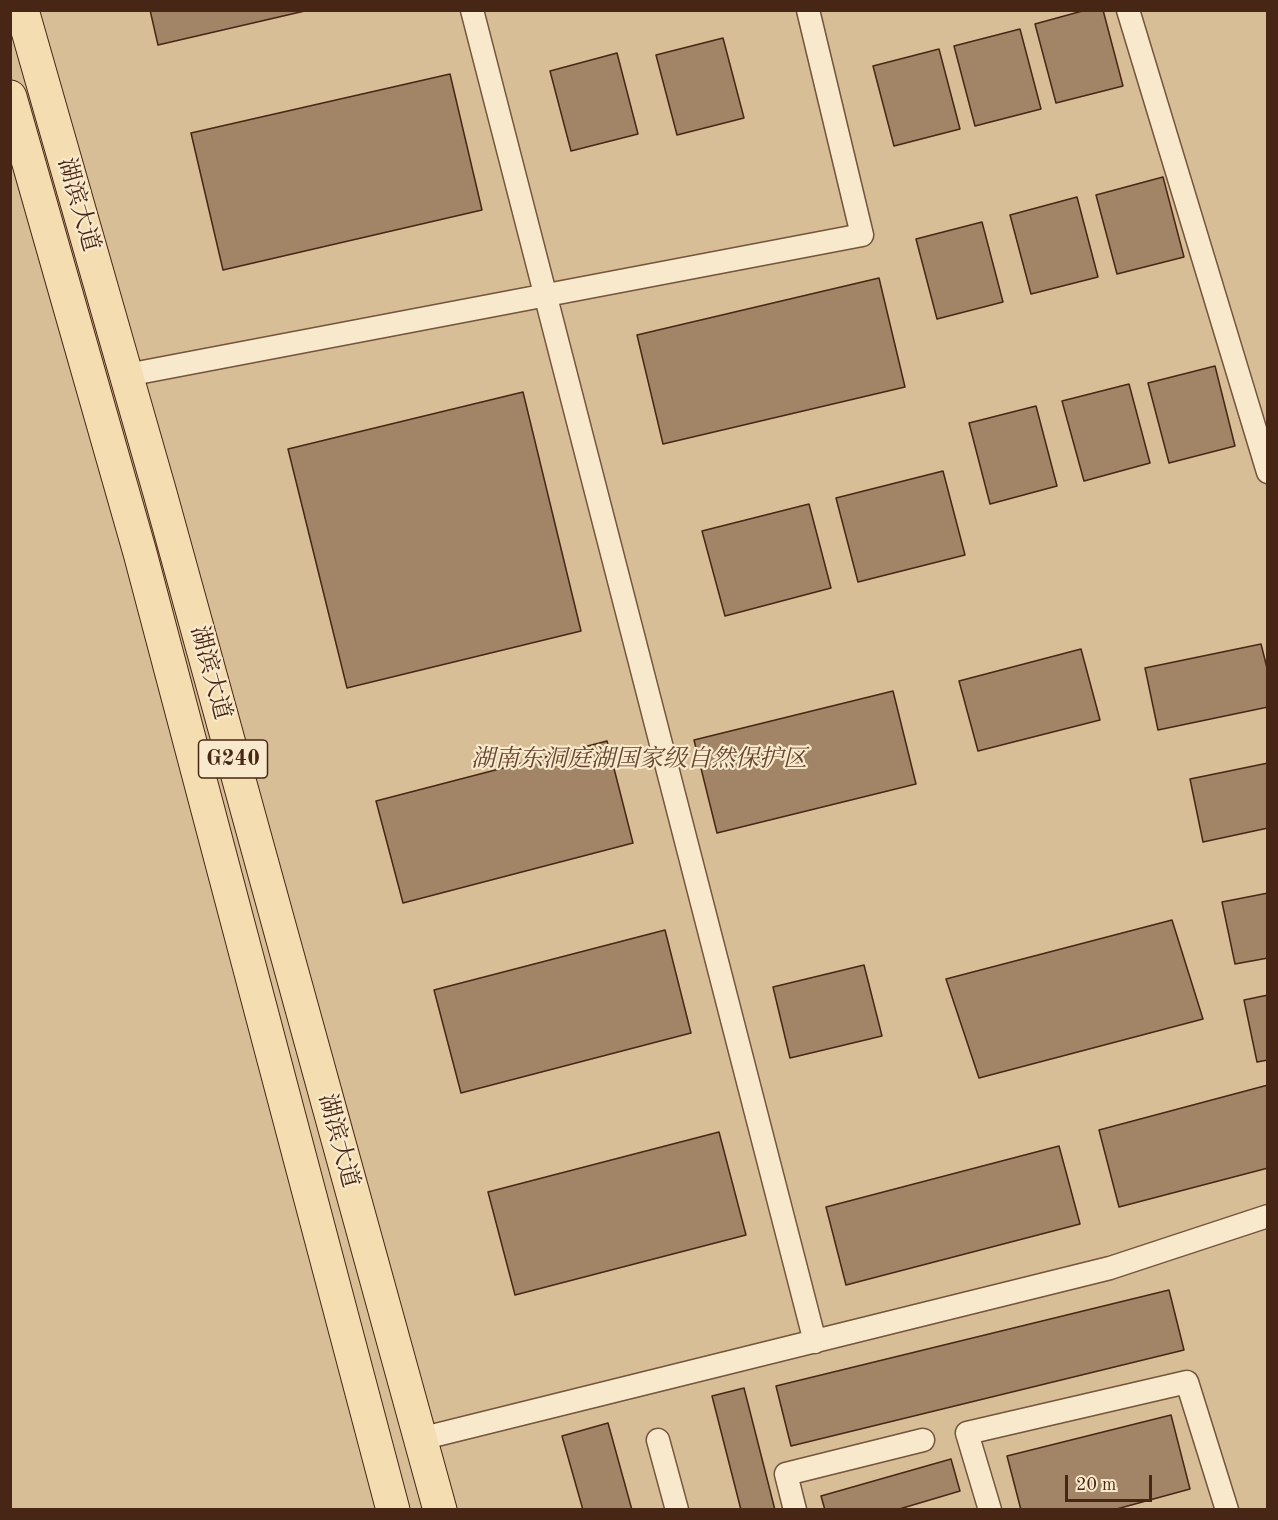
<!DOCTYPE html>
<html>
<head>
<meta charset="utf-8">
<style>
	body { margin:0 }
	#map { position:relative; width:1278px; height:1520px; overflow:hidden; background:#f4ddb0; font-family:"Old Standard TT",serif }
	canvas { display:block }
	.frame { position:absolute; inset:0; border:12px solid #482616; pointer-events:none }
	.scale { position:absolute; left:1065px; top:1475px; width:87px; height:27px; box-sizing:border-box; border:3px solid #482616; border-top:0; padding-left:8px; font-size:18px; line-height:21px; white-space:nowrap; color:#482616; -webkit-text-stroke:4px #f8e9cc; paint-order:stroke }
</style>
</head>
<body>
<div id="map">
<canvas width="1278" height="1520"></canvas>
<div class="frame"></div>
<div class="scale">20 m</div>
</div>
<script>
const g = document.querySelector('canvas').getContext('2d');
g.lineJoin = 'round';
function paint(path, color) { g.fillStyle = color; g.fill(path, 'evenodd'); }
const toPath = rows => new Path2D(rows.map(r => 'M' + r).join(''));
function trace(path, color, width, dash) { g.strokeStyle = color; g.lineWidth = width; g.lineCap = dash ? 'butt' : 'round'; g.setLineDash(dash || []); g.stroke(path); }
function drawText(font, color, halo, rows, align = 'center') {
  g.font = font + ' "Old Standard TT","Noto Serif SC",serif'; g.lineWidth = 4.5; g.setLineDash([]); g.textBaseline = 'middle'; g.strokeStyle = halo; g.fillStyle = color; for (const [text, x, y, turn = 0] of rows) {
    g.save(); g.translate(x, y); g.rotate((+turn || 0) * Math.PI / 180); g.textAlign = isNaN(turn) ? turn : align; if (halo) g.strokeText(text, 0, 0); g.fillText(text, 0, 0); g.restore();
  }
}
paint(toPath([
	[10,11,1267,11,1267,1509,11,1509]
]), '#d7be96');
const building = toPath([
	[150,10,309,10,158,45,150,10],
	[1086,10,1103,10,1123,86,1056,103,1035,24,1086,10],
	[1020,29,1041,109,975,126,954,46,1020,29],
	[723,38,744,118,677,135,656,55,723,38],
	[939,49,960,129,894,146,873,66,939,49],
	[617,53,638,134,571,151,550,71,617,53],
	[450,74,482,210,223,270,191,133,450,74],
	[1163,177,1184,257,1117,274,1096,195,1163,177],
	[1077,197,1098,277,1031,294,1010,215,1077,197],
	[982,222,1003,302,937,319,916,239,982,222],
	[879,278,905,387,663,444,637,335,879,278],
	[1215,366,1235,446,1169,463,1148,383,1215,366],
	[1129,384,1150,463,1084,481,1062,401,1129,384],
	[523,392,581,631,347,688,288,449,523,392],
	[1036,406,1057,486,990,504,969,423,1036,406],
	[943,471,965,555,858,582,836,498,943,471],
	[809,504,831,588,725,616,702,531,809,504],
	[1261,644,1268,672,1268,707,1158,730,1145,668,1261,644],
	[1081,649,1100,720,978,751,959,681,1081,649],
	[893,691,916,784,717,833,694,740,893,691],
	[607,741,633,843,403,903,376,801,607,741],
	[1268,763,1268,828,1203,842,1190,779,1268,763],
	[1268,893,1268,958,1235,964,1222,902,1268,893],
	[1172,920,1203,1019,979,1078,946,979,1172,920],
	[665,930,691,1033,461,1093,434,990,665,930],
	[864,965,882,1036,790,1058,773,987,864,965],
	[1268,995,1268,1060,1257,1062,1244,1000,1268,995],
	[1268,1085,1268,1168,1119,1207,1099,1130,1268,1085],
	[719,1132,746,1235,515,1295,488,1192,719,1132],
	[1059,1146,1080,1224,846,1285,826,1207,1059,1146],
	[1169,1290,1184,1350,791,1446,776,1386,1169,1290],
	[744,1388,775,1510,741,1510,712,1396,744,1388],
	[1171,1415,1190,1489,1113,1510,1021,1510,1007,1456,1171,1415],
	[608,1423,632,1510,583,1510,562,1436,608,1423],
	[951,1459,960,1491,896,1510,825,1510,821,1496,951,1459]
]);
paint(building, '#a18566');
trace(building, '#482616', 1.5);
const minor = toPath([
	[472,10,815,1342],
	[1128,10,1268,472],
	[127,375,862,235,808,10],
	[420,1439,1110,1268,1268,1216],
	[658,1440,677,1510],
	[795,1510,786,1474,923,1440],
	[990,1510,967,1433,1187,1382,1227,1510]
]);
const trunk = toPath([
	[22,10,160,493,440,1510],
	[10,97,140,553,393,1510]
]);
trace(minor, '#73543c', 25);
trace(trunk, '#482616', 35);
trace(minor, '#f8e9cc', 22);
trace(trunk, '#f4ddb0', 33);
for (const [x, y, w] of [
	[233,759,69]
]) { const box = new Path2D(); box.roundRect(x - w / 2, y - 19, w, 38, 4.5); g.fillStyle = '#f8e9cc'; g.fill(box); trace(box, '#482616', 1.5); }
drawText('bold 22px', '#482616', null, [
	["G240",233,759]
]);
drawText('24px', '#482616', '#f8e9cc', [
	["湖滨大道",78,205,74],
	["湖滨大道",210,673,75],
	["湖滨大道",338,1141,75]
]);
drawText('italic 24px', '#654430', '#f8e9cc', [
	["湖南东洞庭湖国家级自然保护区",639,760]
]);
</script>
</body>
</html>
